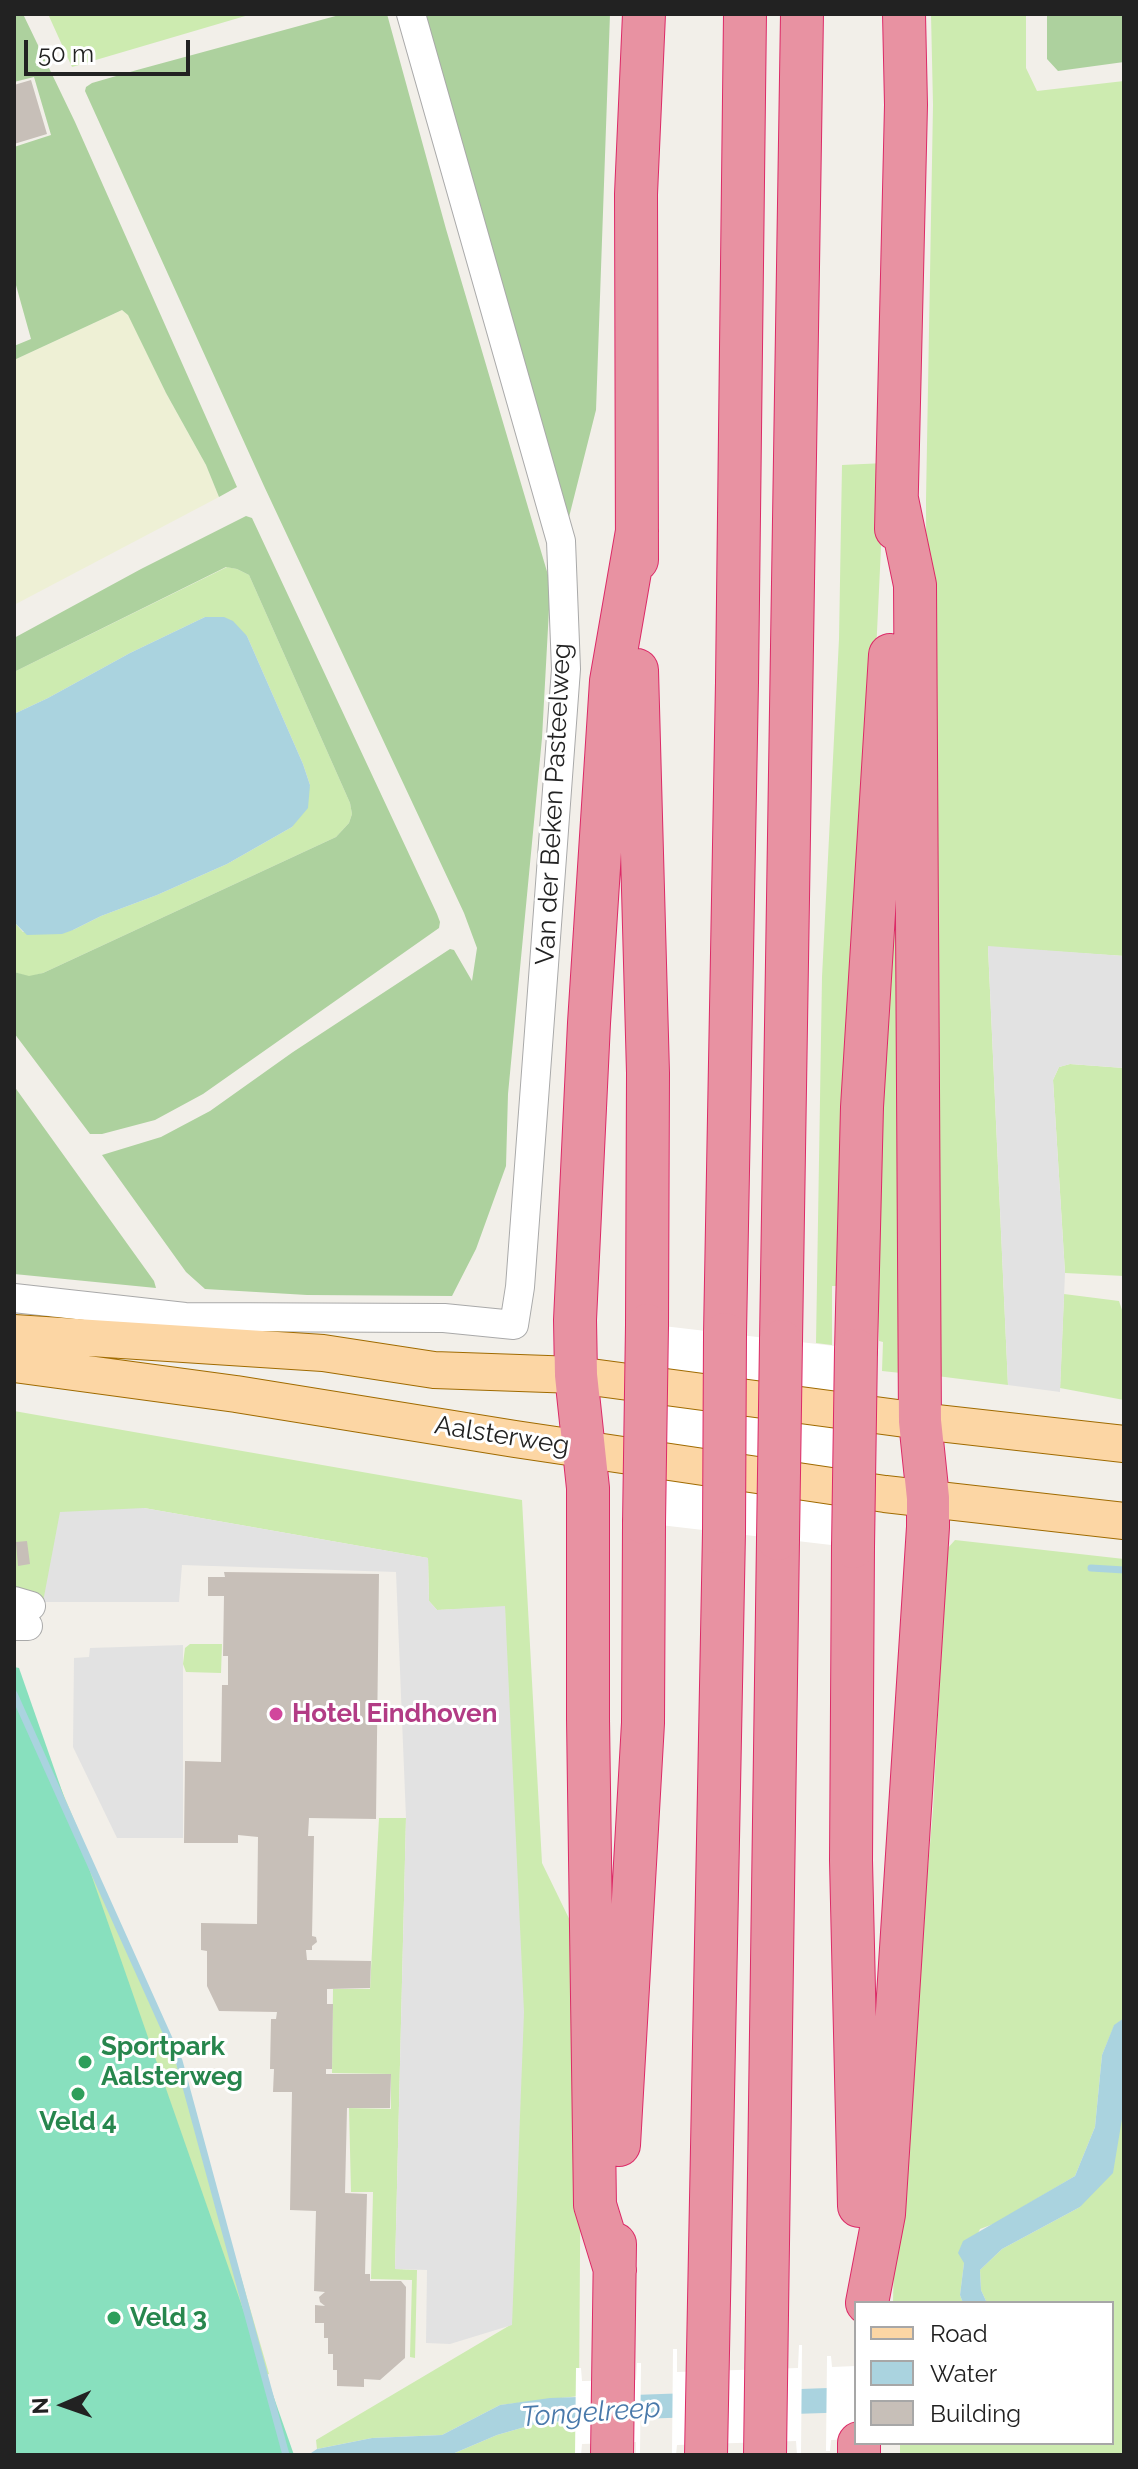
<!DOCTYPE html>
<html>
<head>
<meta charset="utf-8">
<style>
	body { margin:0 }
	#map { position:relative; width:1138px; height:2469px; overflow:hidden; background:#f2efe9; font-family:Raleway,sans-serif }
	canvas { display:block }
	.frame { position:absolute; inset:0; border:16px solid #222; pointer-events:none }
	.legend { position:absolute; left:854px; top:2301px; width:260px; height:144px; box-sizing:border-box; background:#fff; border:2px solid #a7a7a7; margin:0; padding:10px 14px; list-style:none; font-size:24px; color:#222 }
	.legend li { display:flex; align-items:center; gap:16px; height:40px }
	.legend b { width:40px; border:2px solid #a7a7a7 }
	.north { position:absolute; left:24px; top:2365px; width:80px; height:80px; -webkit-text-stroke:6px #fff; paint-order:stroke; rotate:268deg; font-size:22px; font-weight:700; line-height:32px; text-align:center; color:#222 }
	.north::after { content:''; display:block; margin:auto; width:28px; height:36px; background:#222; clip-path:polygon(50% 0,100% 100%,50% 72%,0 100%) }
	.scale { position:absolute; left:24px; top:40px; width:166px; height:36px; box-sizing:border-box; border:4px solid #222; border-top:0; padding-left:10px; font-size:24px; line-height:28px; white-space:nowrap; color:#222; -webkit-text-stroke:6px #fff; paint-order:stroke }
</style>
</head>
<body>
<div id="map">
<canvas width="1138" height="2469"></canvas>
<div class="frame"></div>
<ul class="legend">
<li><b style="height:10px;background:#fcd6a4"></b>Road</li>
<li><b style="height:22px;background:#aad3df"></b>Water</li>
<li><b style="height:22px;background:#c7bfb8"></b>Building</li>
</ul>
<div class="north">N</div>
<div class="scale">50 m</div>
</div>
<script>
const g = document.querySelector('canvas').getContext('2d');
g.lineJoin = 'round';
function paint(path, color) { g.fillStyle = color; g.fill(path, 'evenodd'); }
const toPath = rows => new Path2D(rows.map(r => 'M' + r).join(''));
function trace(path, color, width, dash) { g.strokeStyle = color; g.lineWidth = width; g.lineCap = dash ? 'butt' : 'round'; g.setLineDash(dash || []); g.stroke(path); }
function drawText(font, color, halo, rows, align = 'center') {
  g.font = font + ' Raleway,sans-serif'; g.lineWidth = 6; g.setLineDash([]); g.textBaseline = 'middle'; g.strokeStyle = halo; g.fillStyle = color; for (const [text, x, y, turn = 0] of rows) {
    g.save(); g.translate(x, y); g.rotate((+turn || 0) * Math.PI / 180); g.textAlign = isNaN(turn) ? turn : align; if (halo) g.strokeText(text, 0, 0); g.fillText(text, 0, 0); g.restore();
  }
}
paint(toPath([
	[122,310,128,314,166,393,206,465,219,497,14,605,14,360]
]), '#eef0d5');
paint(toPath([
	[48,14,252,14,72,67],
	[931,14,1026,14,1026,68,1037,91,1124,81,1124,956,988,947,1008,1385,937,1376,928,1289,926,500,933,105],
	[885,463,846,1286,832,1286,832,1345,816,1343,822,977,839,639,842,465],
	[227,567,237,569,249,575,350,803,352,814,349,823,336,837,43,973,29,977,14,972,14,922,23,932,73,930,101,916,157,895,227,864,292,827,310,785,303,764,247,636,205,617,130,653,48,698,14,714,14,672],
	[902,699,901,1373,882,1371,883,1342,879,1341,878,1292,880,1175],
	[1070,1064,1124,1068,1124,1276,1065,1273,1053,1080,1059,1067],
	[1064,1294,1119,1301,1124,1316,1124,1400,1060,1388],
	[14,1411,522,1500,542,1863,578,1937,581,2113,579,2396,500,2405,442,2435,372,2438,317,2449,316,2440,512,2324,505,1607,437,1610,429,1601,428,1558,144,1508,43,1602,14,1595],
	[955,1540,1124,1559,1124,2018,1114,2026,1102,2055,1095,2127,1075,2176,996,2223,980,2229,964,2263,960,2295,963,2303,893,2303,895,2214,916,1944,928,1868,933,1809,947,1549],
	[190,1644,222,1644,221,1673,186,1672,183,1664,185,1648],
	[14,1676,187,2090,269,2374,248,2381],
	[379,1818,406,1818,395,2269,417,2270,415,2358,410,2357,412,2280,371,2279,373,2192,351,2192,349,2108,391,2109,391,2074,332,2073,333,1989,370,1989],
	[1124,2103,1124,2455,900,2455,900,2443,1112,2443,1112,2303,987,2303,981,2290,980,2270,1002,2249,1080,2207],
	[542,2422,578,2423,580,2455,450,2455,497,2435]
]), '#cdebb0');
paint(toPath([
	[14,14,23,14,75,122,237,487,219,497,206,465,166,393,128,315,122,310,14,360,14,346,31,339,14,278,14,147,51,135,34,77,14,82],
	[343,14,387,14,446,229,548,575,550,591,542,738,508,1094,506,1166,476,1249,452,1296,307,1295,205,1289,186,1272,102,1155,161,1137,210,1111,293,1052,450,949,454,950,472,981,477,948,464,913,264,486,85,91,86,87,92,83,137,70],
	[421,14,610,14,596,410,566,529],
	[1047,14,1124,14,1124,62,1058,71,1047,59],
	[246,516,252,518,437,914,440,922,439,928,203,1094,155,1120,102,1134,90,1134,14,1033,14,972,29,976,43,973,336,837,349,823,352,814,350,803,249,575,237,569,226,567,14,672,14,638,141,569],
	[14,1086,154,1281,156,1288,14,1274]
]), '#add19e');
paint(toPath([
	[14,1667,19,1668,294,2455,14,2455]
]), '#88e0be');
paint(toPath([
	[988,946,1124,956,1124,1068,1070,1064,1059,1067,1053,1080,1065,1273,1060,1392,1008,1385],
	[144,1508,428,1558,429,1601,437,1610,505,1606,524,2012,512,2325,450,2344,426,2343,427,2270,395,2269,406,1818,396,1572,182,1565,179,1602,43,1602,60,1512],
	[183,1645,183,1838,117,1838,73,1747,74,1658,89,1657,90,1648]
]), '#e2e2e2');
paint(toPath([
	[205,617,224,617,233,621,247,636,303,764,310,785,308,808,292,827,227,864,157,895,101,916,73,930,62,934,27,935,14,922,14,714,48,698,130,653],
	[1124,2018,1124,2107,1113,2173,1080,2207,1002,2249,980,2270,981,2290,987,2303,963,2303,960,2295,964,2263,958,2253,963,2241,1075,2176,1095,2127,1102,2055,1114,2025],
	[856,2387,856,2412,542,2422,497,2435,450,2455,308,2455,317,2449,372,2438,442,2435,500,2405,550,2398]
]), '#aad3df');
paint(toPath([
	[629,1322,877,1351,874,1550,626,1521],
	[799,2345,802,2345,801,2455,797,2455,796,2441,677,2445,676,2455,672,2455,673,2349,677,2349,677,2372,798,2368],
	[827,2356,831,2356,832,2367,856,2366,856,2439,831,2440,830,2451,826,2451],
	[637,2363,641,2363,640,2455,636,2455,636,2442,582,2444,581,2455,575,2455,576,2368,581,2368,582,2381,636,2380]
]), '#fff');
trace(toPath([
	[1091,1568,1124,1570],
	[14,1694,179,2061,286,2455]
]), '#aad3df', 7);
paint(toPath([
	[31,80,47,134,14,144,14,85],
	[27,1541,30,1564,18,1566,16,1542],
	[224,1572,379,1574,376,1819,309,1818,308,1836,314,1836,312,1936,316,1937,317,1942,312,1946,312,1950,306,1950,307,1960,371,1961,370,1988,327,1989,327,2004,333,2004,332,2069,326,2069,326,2074,391,2074,390,2108,347,2108,345,2193,367,2194,365,2274,370,2274,370,2281,401,2281,406,2287,405,2358,380,2380,364,2379,364,2387,337,2386,337,2370,333,2370,333,2354,328,2354,328,2338,324,2338,324,2323,315,2323,315,2305,325,2306,320,2302,319,2297,325,2292,314,2291,316,2211,290,2210,292,2092,273,2092,274,2069,270,2069,271,2019,276,2019,277,2012,219,2011,207,1986,207,1951,201,1950,201,1923,257,1924,258,1837,238,1835,238,1843,184,1843,185,1761,221,1762,222,1685,228,1685,228,1656,223,1656,224,1596,208,1596,208,1577,225,1577]
]), '#c7bfb8');
const minor = toPath([
	[14,1298,185,1317,444,1318,514,1325,520,1287,566,669,561,541,411,14],
	[14,1601,31,1606],
	[14,1626,28,1626]
]);
const major = toPath([
	[14,1333,323,1353,434,1370,576,1375,920,1421,1124,1444],
	[14,1364,236,1394,515,1439,885,1494,1124,1521]
]);
const highway = toPath([
	[896,529,906,105,904,14],
	[637,560,636,194,644,14],
	[637,670,648,1073,647,1325],
	[725,1334,737,682,745,14],
	[781,1341,802,14],
	[856,1350,862,1107,890,655],
	[853,1547,851,1860,859,2206],
	[619,2145,643,1723,644,1523],
	[615,2270,595,2205,588,1719,588,1488,576,1375,575,1320,589,1023,611,681,637,531],
	[867,2303,884,2214,928,1527,928,1498,920,1421,915,585,897,499],
	[612,2455,615,2244],
	[706,2455,724,1532],
	[765,2455,778,1539],
	[859,2455,859,2443]
]);
trace(minor, '#a9a9a9', 30);
trace(major, '#a06b00', 38);
trace(highway, '#dc2a67', 44);
trace(minor, '#fff', 28);
trace(major, '#fcd6a4', 36);
trace(highway, '#e892a2', 42);
const highwayBridge = toPath([
	[644,1523,647,1325],
	[724,1532,725,1334],
	[778,1539,781,1341],
	[853,1547,856,1350]
]);
trace(highwayBridge, '#dc2a67', 44, []);
trace(highwayBridge, '#e892a2', 42);
for (const [x, y, r, color] of [
	[276,1714,8,"#d1479c"],
	[85,2062,8,"#2e9e5b"],
	[78,2094,8,"#2e9e5b"],
	[114,2318,8,"#2e9e5b"]
]) { const dot = new Path2D(); dot.arc(x, y, r, 0, 2 * Math.PI); g.fillStyle = color; g.fill(dot); trace(dot, '#fff', 3); }
drawText('26px', '#222', '#fff', [
	["Van der Beken Pasteelweg",554,804,-87],
	["Aalsterweg",502,1436,9]
]);
drawText('bold 26px', '#b23c85', '#fff', [
	["Hotel Eindhoven",292,1714]
], 'left');
drawText('bold 26px', '#27864d', '#fff', [
	["Sportpark",101,2047],
	["Aalsterweg",101,2077],
	["Veld 4",78,2122,"center"],
	["Veld 3",130,2318]
], 'left');
drawText('italic 28px', '#4a7aab', '#fff', [
	["Tongelreep",591,2413,-4]
]);
</script>
</body>
</html>
